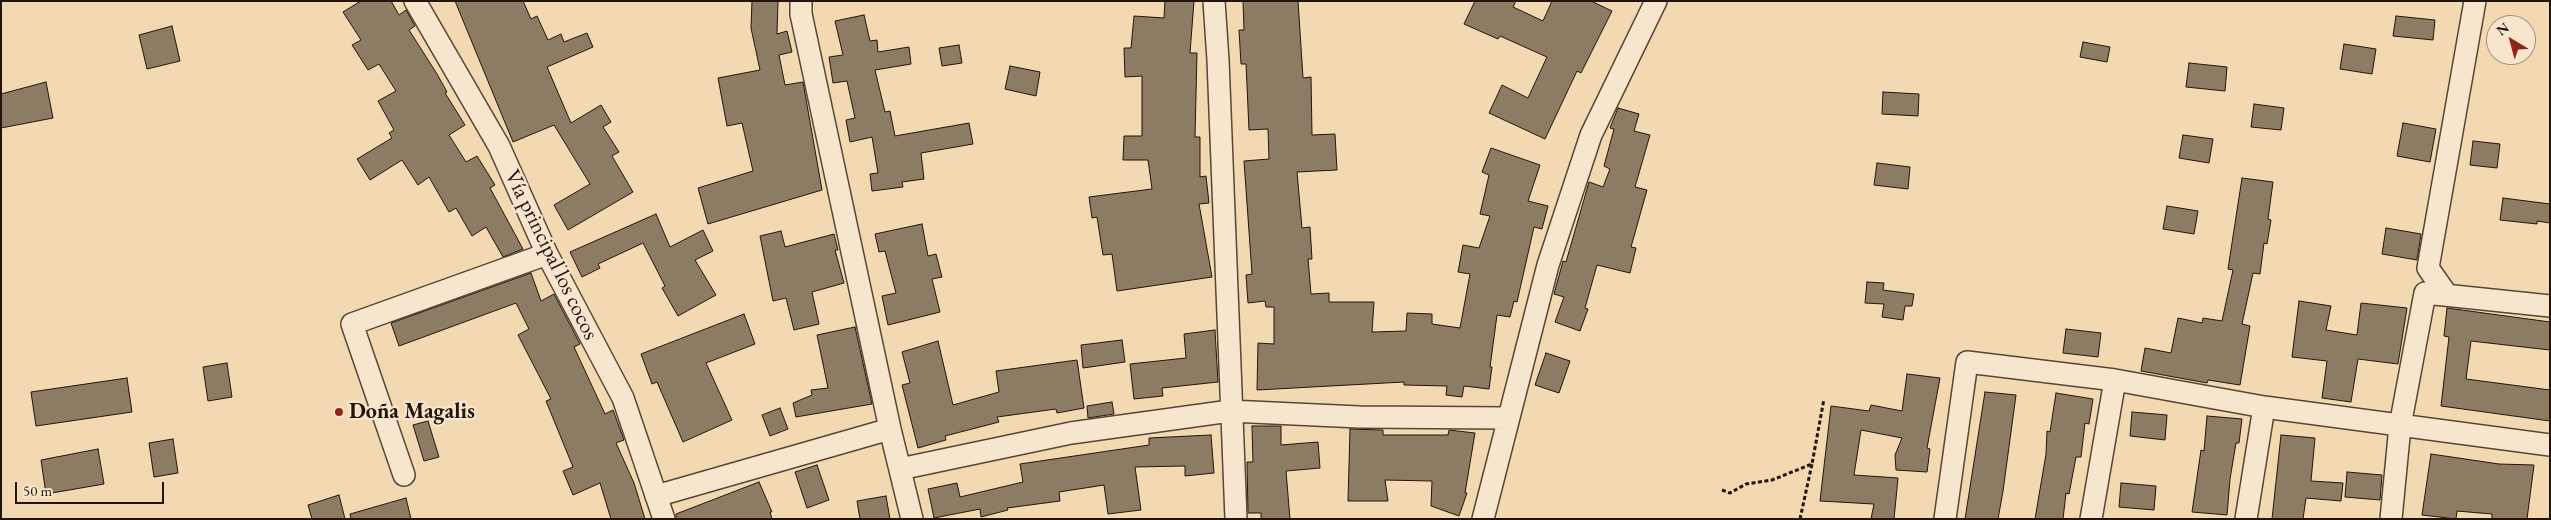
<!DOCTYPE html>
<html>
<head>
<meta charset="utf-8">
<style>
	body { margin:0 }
	#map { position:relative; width:2551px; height:520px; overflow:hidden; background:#f2d9b2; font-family:"EB Garamond",serif }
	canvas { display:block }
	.frame { position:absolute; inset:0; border:2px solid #21150d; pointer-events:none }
	.north { position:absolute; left:2486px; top:15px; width:50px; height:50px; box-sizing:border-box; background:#f7e6cd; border:1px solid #a19280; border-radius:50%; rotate:323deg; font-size:14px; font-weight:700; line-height:20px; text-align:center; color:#21150d }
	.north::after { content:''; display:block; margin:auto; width:18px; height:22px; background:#8f2418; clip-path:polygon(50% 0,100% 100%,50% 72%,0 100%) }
	.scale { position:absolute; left:15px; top:482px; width:149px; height:22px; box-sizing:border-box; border:2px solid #21150d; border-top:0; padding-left:6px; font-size:15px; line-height:18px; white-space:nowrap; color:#21150d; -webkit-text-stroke:4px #f7e6cd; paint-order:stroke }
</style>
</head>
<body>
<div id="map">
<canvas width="2551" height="520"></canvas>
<div class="frame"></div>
<div class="north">N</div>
<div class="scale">50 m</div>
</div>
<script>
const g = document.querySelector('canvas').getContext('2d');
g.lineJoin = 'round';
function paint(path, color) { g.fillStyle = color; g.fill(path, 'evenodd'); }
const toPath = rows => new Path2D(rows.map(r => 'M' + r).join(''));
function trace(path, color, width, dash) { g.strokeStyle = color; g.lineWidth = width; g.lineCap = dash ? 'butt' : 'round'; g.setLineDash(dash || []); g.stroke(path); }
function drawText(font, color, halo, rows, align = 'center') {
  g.font = font + ' "EB Garamond",serif'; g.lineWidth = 4.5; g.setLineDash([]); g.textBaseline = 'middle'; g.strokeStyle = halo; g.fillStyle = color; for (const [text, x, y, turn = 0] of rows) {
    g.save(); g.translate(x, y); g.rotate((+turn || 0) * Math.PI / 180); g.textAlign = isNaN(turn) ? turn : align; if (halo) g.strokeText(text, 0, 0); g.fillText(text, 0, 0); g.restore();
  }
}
const building = toPath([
	[361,1,391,1,399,15,406,10,415,26,409,30,437,74,447,92,445,93,465,125,449,135,466,162,477,156,495,185,490,188,523,249,503,257,486,227,472,236,456,208,449,212,429,177,418,185,402,160,370,180,357,159,392,138,389,133,394,130,378,101,396,91,379,64,368,70,352,45,361,40,343,12,361,1],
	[455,1,523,1,531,19,537,16,548,40,561,34,564,42,587,33,593,47,547,67,571,123,601,105,611,122,603,127,619,152,612,156,633,192,568,230,554,205,590,184,554,125,513,142,455,1],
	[752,1,778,1,777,34,787,31,792,52,779,55,785,85,803,82,822,190,708,224,698,188,753,171,742,123,727,126,718,78,760,70,751,28,752,1],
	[1165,1,1194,1,1190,53,1197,53,1195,137,1200,137,1200,177,1206,176,1209,203,1199,204,1212,277,1117,291,1112,254,1103,255,1097,217,1092,218,1089,197,1152,189,1148,160,1123,160,1124,136,1142,136,1142,76,1125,77,1124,48,1131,48,1134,16,1164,18,1165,1],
	[1243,1,1298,1,1303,78,1311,77,1312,135,1335,134,1337,170,1297,172,1302,228,1310,227,1312,259,1308,259,1311,294,1329,293,1329,302,1374,302,1372,332,1406,331,1407,313,1432,314,1432,324,1460,328,1470,274,1458,272,1463,245,1479,248,1490,216,1480,214,1489,175,1482,172,1491,148,1540,165,1528,201,1548,206,1542,229,1534,227,1517,302,1514,301,1510,317,1497,315,1490,367,1492,367,1489,389,1464,386,1462,397,1446,395,1447,386,1404,385,1404,382,1257,390,1258,343,1274,344,1274,307,1266,307,1265,301,1248,303,1246,275,1252,274,1244,161,1269,159,1268,129,1249,130,1246,64,1241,64,1239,30,1244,30,1243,1],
	[1475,1,1516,1,1513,7,1543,21,1552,1,1591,1,1612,11,1581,73,1577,71,1545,139,1489,113,1502,85,1528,98,1547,57,1500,36,1498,39,1464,24,1475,1],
	[864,15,870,41,877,40,878,52,909,47,911,64,875,70,885,112,890,111,895,136,969,123,973,144,921,153,924,179,902,182,903,187,872,191,870,174,878,173,872,137,850,142,846,120,855,118,847,81,833,83,829,57,843,55,835,21,864,15],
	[2396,16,2435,20,2433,40,2393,36,2396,16],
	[172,26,180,61,147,69,139,35,172,26],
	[2083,42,2110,47,2107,62,2080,57,2083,42],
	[2344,44,2376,49,2372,74,2340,69,2344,44],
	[959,45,962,63,942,66,939,48,959,45],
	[2189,63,2227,67,2225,91,2186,87,2189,63],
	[1010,66,1040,72,1036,96,1005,89,1010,66],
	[46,82,53,118,1,128,1,94,46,82],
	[1883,92,1919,94,1918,116,1882,114,1883,92],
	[2254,104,2284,108,2281,130,2251,127,2254,104],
	[1618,108,1639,114,1634,131,1650,135,1635,187,1647,190,1631,247,1636,248,1630,273,1597,265,1585,308,1588,309,1580,331,1555,322,1564,297,1554,294,1563,261,1566,262,1589,182,1603,187,1610,169,1604,166,1614,129,1610,128,1618,108],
	[2403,123,2436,129,2430,162,2397,156,2403,123],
	[2183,135,2213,139,2209,163,2179,158,2183,135],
	[2473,141,2500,144,2497,168,2470,165,2473,141],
	[1877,163,1910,167,1908,189,1874,185,1877,163],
	[2242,178,2273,182,2268,219,2271,220,2267,244,2264,243,2260,274,2253,273,2242,324,2250,326,2240,385,2208,380,2207,383,2141,371,2145,348,2171,353,2178,318,2202,323,2203,318,2222,321,2233,270,2228,269,2242,178],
	[2503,198,2550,204,2550,223,2537,221,2537,224,2500,220,2503,198],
	[2167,206,2198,211,2194,234,2163,229,2167,206],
	[656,214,670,247,703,230,713,251,695,260,716,295,678,316,662,288,665,286,643,243,598,264,600,268,582,277,570,252,656,214],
	[922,224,928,256,936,254,942,277,932,279,940,312,888,325,882,296,896,293,885,251,879,252,875,234,922,224],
	[2386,228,2421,234,2417,260,2382,254,2386,228],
	[781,231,785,247,834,234,838,250,835,250,844,283,812,292,819,324,794,330,786,298,773,301,760,236,781,231],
	[531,273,541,301,554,294,580,344,574,347,605,414,613,410,624,440,616,443,634,483,645,519,611,519,600,483,573,495,563,471,573,467,546,401,551,399,518,335,529,329,516,303,399,346,391,323,531,273],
	[1867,282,1884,283,1883,290,1914,294,1912,306,1905,306,1903,320,1882,317,1884,304,1865,303,1867,282],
	[2299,301,2331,306,2326,330,2357,335,2361,303,2407,308,2398,364,2358,359,2351,402,2322,398,2327,361,2292,357,2299,301],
	[2447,308,2550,322,2550,350,2471,341,2466,379,2550,390,2550,421,2441,406,2449,337,2444,336,2447,308],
	[744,314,755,344,706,363,732,420,683,442,657,382,652,384,641,354,744,314],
	[855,327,872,404,796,417,793,403,812,395,811,390,828,388,817,335,855,327],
	[2066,329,2101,333,2098,357,2063,353,2066,329],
	[1215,330,1218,382,1162,388,1163,396,1134,399,1130,364,1186,358,1184,334,1215,330],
	[1122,340,1125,362,1083,368,1081,345,1122,340],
	[938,341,953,405,999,392,996,371,1077,360,1084,408,1057,413,1056,409,997,417,999,422,945,436,946,440,918,448,902,385,910,383,902,352,938,341],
	[1546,353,1570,361,1559,393,1535,385,1546,353],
	[227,363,232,397,208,401,203,367,227,363],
	[1907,374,1940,378,1927,448,1930,449,1927,472,1896,470,1895,455,1902,438,1861,430,1854,475,1898,478,1894,519,1871,519,1874,504,1820,501,1831,406,1869,411,1871,405,1902,411,1907,374],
	[127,378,132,412,36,426,31,392,127,378],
	[1985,392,2016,395,2003,491,1998,519,1965,519,1985,392],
	[2056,393,2093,399,2089,424,2085,423,2081,457,2076,457,2069,494,2066,493,2063,519,2035,519,2046,454,2047,431,2050,432,2056,393],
	[1112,402,1114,414,1088,418,1087,406,1112,402],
	[780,408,788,429,770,436,762,415,780,408],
	[2132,412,2167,415,2165,440,2130,436,2132,412],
	[2207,416,2242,419,2239,443,2236,443,2230,479,2227,515,2192,512,2201,450,2204,451,2207,416],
	[428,421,439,457,424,461,413,425,428,421],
	[1252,426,1281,426,1281,445,1318,442,1320,468,1286,471,1290,519,1261,519,1261,513,1248,513,1247,462,1253,462,1252,426],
	[1350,429,1383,430,1383,435,1448,435,1449,430,1475,433,1465,493,1467,493,1459,516,1431,506,1432,481,1385,480,1388,501,1348,501,1350,429],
	[1211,435,1214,473,1185,476,1185,466,1135,467,1141,510,1108,514,1104,485,1059,492,1060,501,1007,508,1008,510,981,517,980,509,934,518,928,489,957,483,960,497,1023,482,1020,464,1149,445,1149,438,1211,435],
	[2281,435,2315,438,2311,481,2343,483,2341,501,2306,498,2303,519,2272,519,2281,435],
	[173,439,178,473,154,477,149,443,173,439],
	[98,449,104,484,46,494,41,460,98,449],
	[2431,454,2499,464,2534,465,2527,519,2492,519,2492,514,2457,511,2456,519,2422,515,2431,454],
	[817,465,829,500,807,508,795,472,817,465],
	[2347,472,2382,475,2380,500,2345,497,2347,472],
	[759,482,772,512,770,512,772,519,676,519,676,514,759,482],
	[2121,483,2156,486,2154,510,2119,507,2121,483],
	[339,495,345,519,312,519,308,505,339,495],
	[886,496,890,519,860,519,857,501,886,496],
	[406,498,411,519,351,519,350,514,406,498]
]);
paint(building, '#8e7b63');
trace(building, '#21150d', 1);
const minor = toPath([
	[415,1,499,146,547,254,623,398,664,519],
	[801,1,801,14,890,429,912,519],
	[1214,1,1218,60,1236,519],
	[2447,295,2428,268,2475,1],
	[900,469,1071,433,1230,411,1359,417,1508,418],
	[404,475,352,324,547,254],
	[656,496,890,429],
	[1483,519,1548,265,1591,135,1656,1],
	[1945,519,1967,362,2115,380,2264,407,2550,445],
	[2091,519,2115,380],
	[2246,519,2264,407],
	[2391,519,2400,426,2425,293,2550,306]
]);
trace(minor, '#554636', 24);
trace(toPath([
	[1722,490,1730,493,1746,484,1772,480,1812,464,1824,399],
	[1800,519,1812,464]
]), '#21150d', 3, [4, 2.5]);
trace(minor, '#f7e6cd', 21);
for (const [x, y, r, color] of [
	[339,412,5,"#8f2418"]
]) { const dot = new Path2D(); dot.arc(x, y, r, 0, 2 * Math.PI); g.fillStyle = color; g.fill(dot); trace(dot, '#f7e6cd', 2); }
drawText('22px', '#21150d', '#f7e6cd', [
	["Vía principal los cocos",551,255,64]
]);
drawText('bold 22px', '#21150d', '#f7e6cd', [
	["Doña Magalis",349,412]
], 'left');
</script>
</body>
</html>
